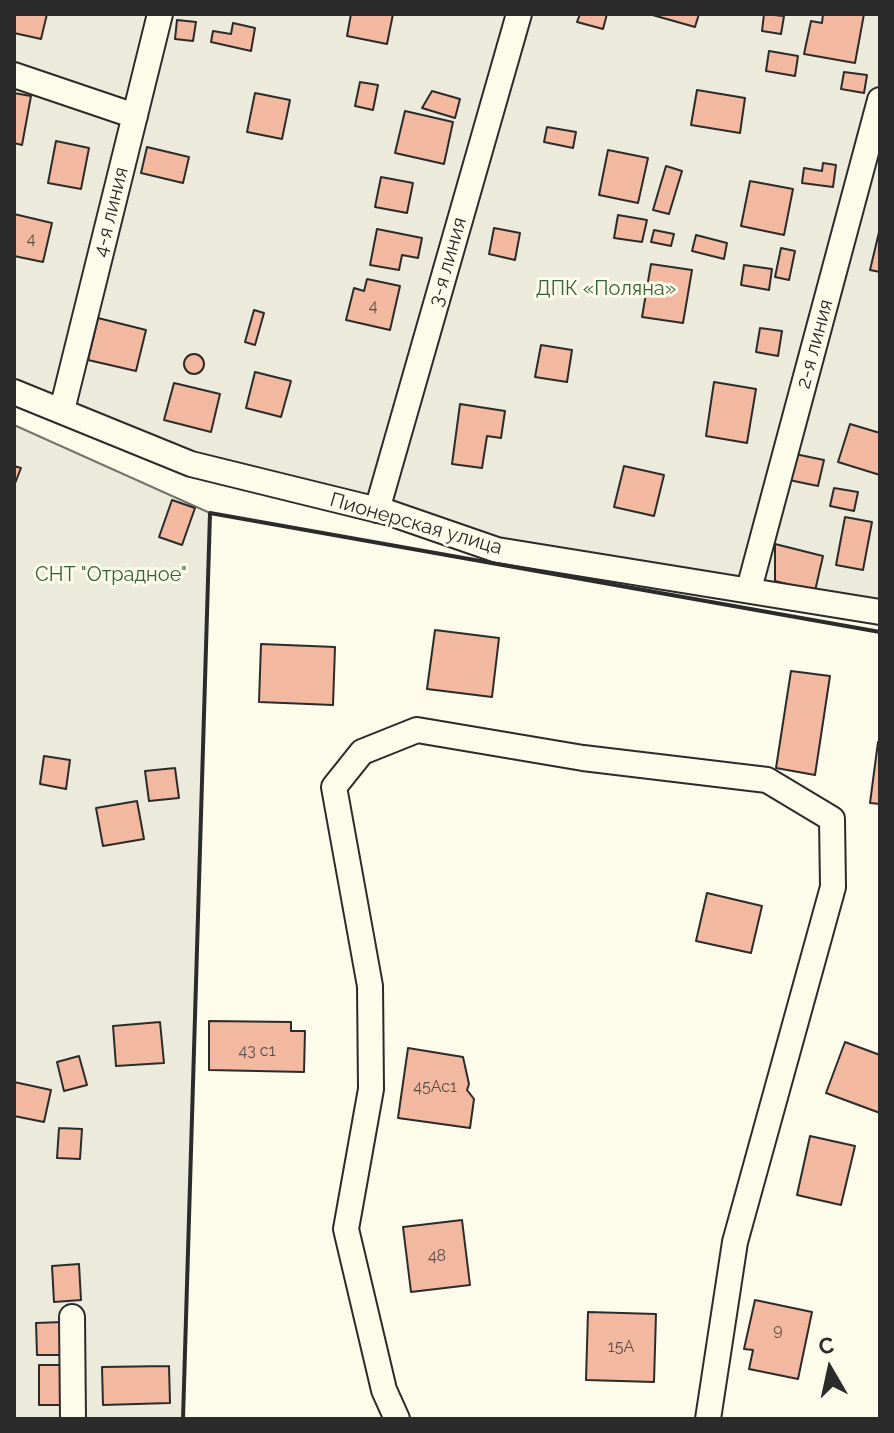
<!DOCTYPE html>
<html>
<head>
<meta charset="utf-8">
<style>
	body { margin:0 }
	#map { position:relative; width:894px; height:1433px; overflow:hidden; background:#fdfbea; font-family:Raleway,sans-serif }
	canvas { display:block }
	.frame { position:absolute; inset:0; border:16px solid #2b2b2b; pointer-events:none }
	.north { position:absolute; left:790px; top:1329px; width:80px; height:80px; -webkit-text-stroke:6px #fdfbea; paint-order:stroke; rotate:351deg; font-size:22px; font-weight:700; line-height:32px; text-align:center; color:#2b2b2b }
	.north::after { content:''; display:block; margin:auto; width:28px; height:36px; background:#2b2b2b; clip-path:polygon(50% 0,100% 100%,50% 72%,0 100%) }
</style>
</head>
<body>
<div id="map">
<canvas width="894" height="1433"></canvas>
<div class="frame"></div>
<div class="north">С</div>
</div>
<script>
const g = document.querySelector('canvas').getContext('2d');
g.lineJoin = 'round';
function paint(path, color) { g.fillStyle = color; g.fill(path, 'evenodd'); }
const toPath = rows => new Path2D(rows.map(r => 'M' + r).join(''));
function trace(path, color, width, dash) { g.strokeStyle = color; g.lineWidth = width; g.lineCap = dash ? 'butt' : 'round'; g.setLineDash(dash || []); g.stroke(path); }
function drawText(font, color, halo, rows, align = 'center') {
  g.font = font + ' Raleway,sans-serif'; g.lineWidth = 6; g.setLineDash([]); g.textBaseline = 'middle'; g.strokeStyle = halo; g.fillStyle = color; for (const [text, x, y, turn = 0] of rows) {
    g.save(); g.translate(x, y); g.rotate((+turn || 0) * Math.PI / 180); g.textAlign = isNaN(turn) ? turn : align; if (halo) g.strokeText(text, 0, 0); g.fillText(text, 0, 0); g.restore();
  }
}
const green = toPath([
	[14,14,880,14,880,612,497,550,191,464,14,392,14,14],
	[14,425,210,513,183,1419,14,1419,14,425]
]);
paint(green, '#ecebdb');
trace(green, '#74746e', 2);
const building = toPath([
	[14,14,47,14,41,39,14,33,14,14],
	[351,14,393,14,387,44,347,36,351,14],
	[580,14,607,14,603,29,577,22,580,14],
	[649,14,699,14,695,27,649,14],
	[764,14,784,16,781,34,762,31,764,14],
	[823,14,864,14,855,63,804,54,811,21,822,23,823,14],
	[177,20,196,22,193,41,175,39,177,20],
	[233,23,255,28,251,51,211,42,213,31,231,34,233,23],
	[769,51,798,56,795,76,766,71,769,51],
	[844,72,867,75,864,93,841,89,844,72],
	[360,82,378,85,373,110,355,106,360,82],
	[697,90,745,98,740,133,691,125,697,90],
	[432,91,460,99,455,118,422,108,432,91],
	[14,93,31,96,22,145,14,143,14,93],
	[255,93,290,100,282,139,247,132,255,93],
	[405,111,453,122,444,164,395,153,405,111],
	[547,127,576,132,573,148,544,142,547,127],
	[56,141,89,148,81,189,48,183,56,141],
	[147,147,189,157,183,183,141,173,147,147],
	[608,150,648,158,638,203,599,195,608,150],
	[823,163,836,165,833,187,802,183,804,168,822,171,823,163],
	[666,166,682,171,669,214,653,210,666,166],
	[381,177,413,183,407,213,375,207,381,177],
	[750,181,793,189,784,235,741,226,750,181],
	[14,214,52,223,43,262,14,256,14,214],
	[618,215,647,220,642,242,614,238,618,215],
	[494,228,520,233,515,260,489,254,494,228],
	[880,228,880,272,870,270,880,228],
	[377,229,422,238,418,258,402,255,399,270,370,265,377,229],
	[654,230,674,234,671,246,651,242,654,230],
	[696,235,727,243,724,259,692,251,696,235],
	[781,248,795,251,789,280,775,277,781,248],
	[651,264,692,270,683,323,642,317,651,264],
	[744,265,772,269,769,290,741,285,744,265],
	[367,279,400,286,390,330,346,320,354,288,364,291,367,279],
	[254,310,264,313,255,345,245,342,254,310],
	[98,318,146,330,136,371,88,360,98,318],
	[760,328,782,331,778,356,756,352,760,328],
	[541,345,572,350,567,382,535,377,541,345],
	'184 364a10 10 0 1 1 20 0a10 10 0 1 1-20 0Z',
	[255,372,291,381,281,417,246,408,255,372],
	[714,382,756,389,747,443,706,436,714,382],
	[174,383,220,394,211,432,164,420,174,383],
	[460,404,505,411,501,438,487,436,482,468,452,464,460,404],
	[850,424,880,433,880,475,838,462,850,424],
	[795,454,824,460,818,486,789,480,795,454],
	[14,466,21,468,14,486,14,466],
	[624,466,664,475,654,516,614,507,624,466],
	[834,488,858,492,854,511,830,506,834,488],
	[172,500,195,508,182,545,159,537,172,500],
	[845,517,872,522,863,570,836,565,845,517],
	[775,544,823,556,815,591,775,581,775,544],
	[435,630,499,638,492,697,427,689,435,630],
	[261,644,335,647,333,705,259,702,261,644],
	[791,671,830,676,815,775,776,768,791,671],
	[878,742,880,742,880,804,870,803,878,742],
	[44,756,70,760,66,789,40,784,44,756],
	[175,768,179,798,149,801,145,771,175,768],
	[137,801,144,839,103,846,96,808,137,801],
	[707,893,762,906,751,953,696,941,707,893],
	[209,1021,291,1022,291,1031,305,1031,304,1072,209,1070,209,1021],
	[160,1022,164,1063,116,1066,113,1026,160,1022],
	[845,1042,880,1055,880,1113,826,1093,845,1042],
	[408,1048,463,1057,469,1084,467,1090,474,1099,470,1128,398,1118,408,1048],
	[79,1056,87,1085,64,1091,57,1062,79,1056],
	[14,1082,51,1090,44,1122,14,1116,14,1082],
	[59,1128,82,1129,80,1159,57,1158,59,1128],
	[810,1136,855,1146,841,1205,797,1195,810,1136],
	[462,1220,470,1285,411,1292,403,1227,462,1220],
	[79,1264,81,1300,54,1302,52,1266,79,1264],
	[755,1300,812,1312,798,1379,749,1369,753,1350,744,1349,755,1300],
	[588,1312,656,1314,654,1382,586,1380,588,1312],
	[63,1322,63,1355,37,1355,36,1323,63,1322],
	[39,1365,65,1365,65,1405,39,1405,39,1365],
	[169,1366,170,1403,103,1405,102,1367,169,1366]
]);
paint(building, '#f2b8a0');
trace(building, '#2b2b2b', 2);
const street = toPath([
	[14,75,135,116],
	[14,392,191,464,390,513,497,550,880,612],
	[62,410,160,14],
	[377,510,519,14],
	[749,589,880,100],
	[72,1317,73,1419],
	[397,1419,384,1390,346,1229,371,1089,370,986,334,787,362,752,417,730,583,758,767,780,832,819,833,887,735,1242,708,1419]
]);
trace(street, '#2b2b2b', 28);
trace(street, '#fdfbea', 24);
trace(toPath([
	[183,1419,210,513,880,632]
]), '#2b2b2b', 4);
drawText('16px', '#5d4e48', null, [
	["4",31,239],
	["4",373,306],
	["43 с1",257,1051],
	["45Ас1",435,1087],
	["48",437,1256],
	["9",778,1330],
	["15А",621,1347]
]);
drawText('20px', '#2b2b2b', '#fdfbea', [
	["4-я линия",111,212,-76],
	["3-я линия",448,262,-74],
	["2-я линия",815,344,-75],
	["Пионерская улица",416,524,16]
]);
drawText('20px', '#34623c', '#fdfbea', [
	["ДПК «Поляна»",606,289],
	["СНТ \"Отрадное\"",111,575]
]);
</script>
</body>
</html>
